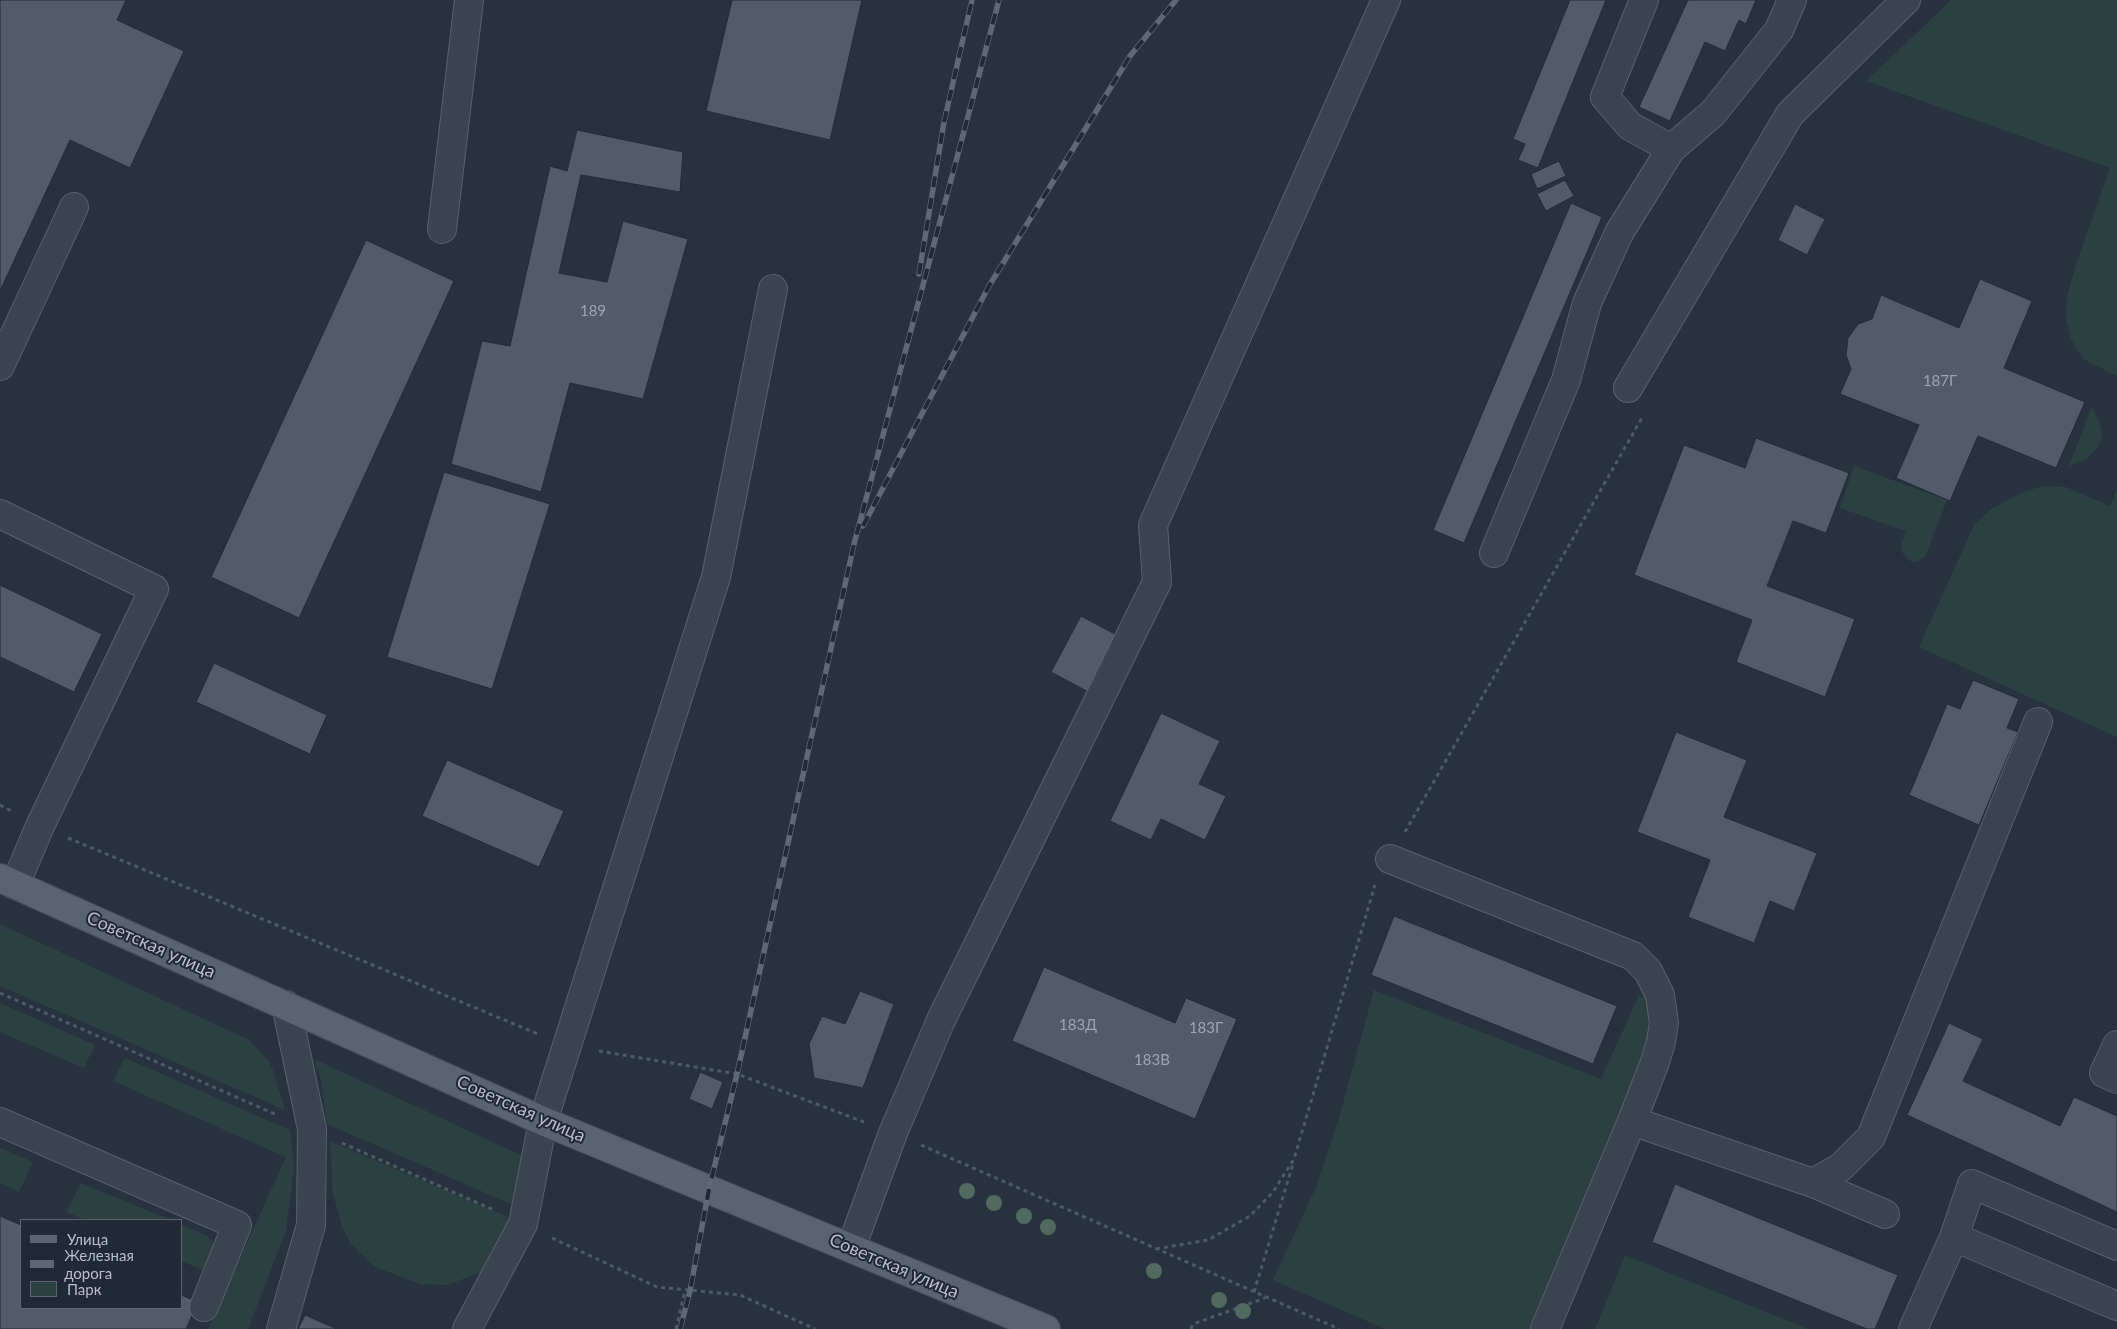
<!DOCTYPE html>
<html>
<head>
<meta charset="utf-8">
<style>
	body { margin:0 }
	#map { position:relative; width:2117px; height:1329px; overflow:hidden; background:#28323f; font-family:Lato,sans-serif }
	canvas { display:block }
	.legend { position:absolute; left:20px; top:1219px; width:162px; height:90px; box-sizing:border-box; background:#212934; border:1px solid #5e6570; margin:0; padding:6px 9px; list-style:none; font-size:15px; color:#b9bfc9 }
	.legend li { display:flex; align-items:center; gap:10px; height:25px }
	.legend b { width:25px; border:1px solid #5e6570 }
</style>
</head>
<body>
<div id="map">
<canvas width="2117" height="1329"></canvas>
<ul class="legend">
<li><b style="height:6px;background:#5a636f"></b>Улица</li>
<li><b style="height:6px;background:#5f6875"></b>Железная дорога</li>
<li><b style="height:14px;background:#2b4041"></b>Парк</li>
</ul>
</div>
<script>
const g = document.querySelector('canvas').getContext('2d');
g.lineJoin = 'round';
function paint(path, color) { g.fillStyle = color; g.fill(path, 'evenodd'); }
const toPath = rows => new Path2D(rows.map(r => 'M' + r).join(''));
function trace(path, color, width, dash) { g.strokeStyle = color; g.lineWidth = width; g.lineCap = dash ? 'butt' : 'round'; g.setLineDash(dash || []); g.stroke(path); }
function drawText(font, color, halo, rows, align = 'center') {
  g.font = font + ' Lato,sans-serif'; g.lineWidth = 4; g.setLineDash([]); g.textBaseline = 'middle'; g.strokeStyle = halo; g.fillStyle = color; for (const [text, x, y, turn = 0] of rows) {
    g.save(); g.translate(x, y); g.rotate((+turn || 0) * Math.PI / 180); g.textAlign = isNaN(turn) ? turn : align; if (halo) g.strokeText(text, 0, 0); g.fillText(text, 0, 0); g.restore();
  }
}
paint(toPath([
	[1951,0,2117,0,2117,376,2083,359,2071,339,2066,319,2067,297,2076,264,2110,168,1866,81],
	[2092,406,2101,427,2102,436,2098,447,2087,459,2069,466],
	[1854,466,1947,500,1925,557,1916,562,1910,561,1903,554,1901,545,1906,531,1840,508],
	[2045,486,2066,487,2110,506,2117,489,2117,737,1919,647,1974,525,1991,509,2025,491],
	[0,924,249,1040,267,1059,273,1070,285,1110,0,986],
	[1374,990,1601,1079,1639,995,1668,1010,1542,1329,1385,1329,1273,1280,1316,1187,1339,1118],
	[0,1003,95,1045,84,1068,0,1032],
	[125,1058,290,1130,294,1167,286,1231,248,1329,208,1329,286,1157,113,1081],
	[314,1059,529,1159,520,1208,327,1124,321,1081],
	[330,1141,515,1220,487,1270,447,1285,420,1284,375,1267,350,1243,342,1226,333,1194],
	[0,1148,33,1162,19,1192,0,1183],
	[81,1183,171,1220,86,1220,66,1212],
	[181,1225,206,1235,213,1242,213,1248,205,1271,181,1261],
	[1625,1255,1808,1329,1595,1329]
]), '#2b4041');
const building = toPath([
	[0,0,126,0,117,20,184,51,130,168,70,140,0,291,0,0],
	[732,0,862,0,830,140,706,111,732,0],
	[1570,0,1606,0,1538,168,1518,160,1525,144,1513,139,1570,0],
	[1688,0,1756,0,1746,24,1739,20,1725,51,1705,42,1670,121,1639,107,1688,0],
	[577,130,683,152,680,192,581,175,559,273,607,282,623,221,688,239,643,399,570,383,541,492,451,464,482,341,510,346,550,166,567,171,577,130],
	[1559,161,1566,176,1537,189,1531,174,1559,161],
	[1565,180,1574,196,1546,211,1537,194,1565,180],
	[1571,203,1602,217,1464,543,1433,530,1571,203],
	[1795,204,1825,219,1807,255,1778,240,1795,204],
	[366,240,454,281,299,618,211,577,366,240],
	[1980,279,2032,301,2004,368,2085,402,2056,468,1978,436,1950,501,1896,478,1919,425,1840,394,1851,369,1846,355,1848,338,1858,324,1872,319,1881,295,1959,328,1980,279],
	[1756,438,1849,473,1826,533,1793,521,1767,586,1855,619,1825,697,1736,662,1752,620,1634,575,1684,445,1745,468,1756,438],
	[444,472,550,504,492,689,387,657,444,472],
	[0,585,102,634,74,692,0,657,0,585],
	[1081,616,1124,639,1094,695,1051,672,1081,616],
	[214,663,327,715,310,754,196,702,214,663],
	[1973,680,2019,699,2007,728,2018,732,1979,825,1909,795,1947,704,1960,709,1973,680],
	[1161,713,1220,741,1199,784,1226,796,1205,840,1161,819,1151,840,1110,821,1161,713],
	[1676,732,1747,760,1724,817,1817,853,1794,911,1770,901,1754,943,1688,917,1710,860,1637,832,1676,732],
	[447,760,564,811,539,867,422,816,447,760],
	[1394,916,1617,1006,1593,1064,1371,975,1394,916],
	[1044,967,1175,1023,1186,998,1237,1019,1195,1119,1012,1041,1044,967],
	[860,991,894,1004,863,1088,814,1078,809,1044,822,1016,845,1024,860,991],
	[1949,1023,1983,1039,1963,1081,2060,1126,2074,1097,2117,1116,2117,1212,1907,1115,1949,1023],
	[700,1072,723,1082,712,1109,689,1099,700,1072],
	[1675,1184,1898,1275,1875,1329,1867,1329,1652,1242,1675,1184],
	[0,1216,21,1225,21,1308,181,1308,181,1295,198,1302,186,1329,0,1329,0,1216],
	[305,1315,337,1329,298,1329,305,1315]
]);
paint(building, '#525b69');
trace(building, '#232b36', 1);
const minor = toPath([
	[1644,0,1605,97,1630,126,1671,149],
	[442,229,469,0],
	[0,366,74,207],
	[1628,388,1790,114,1906,0],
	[0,514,154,589,40,826,15,885],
	[1494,553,1566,380,1587,303,1619,233,1671,149,1713,113,1779,30,1792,0],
	[1390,859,1633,956,1648,971,1660,995,1664,1023,1661,1042,1655,1062,1632,1121,1545,1329],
	[2117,1045,2104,1073,2117,1079],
	[1632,1121,1813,1183,1841,1167,1871,1137,2038,722],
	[0,1122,237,1225,204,1307],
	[1813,1183,1885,1214],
	[1954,1237,1972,1184,2117,1246],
	[851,1248,893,1133,941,1020,1157,582,1153,525,1386,0],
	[281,1329,311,1225,312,1129,286,1005],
	[467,1329,523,1224,543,1121,716,577,773,289],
	[1913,1329,1954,1237,2117,1306]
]);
const major = toPath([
	[0,878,543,1121,1046,1329]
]);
trace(minor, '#5a626c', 30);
trace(major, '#464d58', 30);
trace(toPath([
	[0,805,13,812],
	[1405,832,1643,416],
	[68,838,538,1034],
	[0,993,277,1115],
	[599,1051,737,1074,864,1122],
	[342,1143,494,1210],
	[921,1145,1339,1329],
	[552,1238,657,1287,740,1295,815,1329],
	[1156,1249,1208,1240,1250,1216,1273,1192,1294,1159,1375,885],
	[1254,1292,1293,1164],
	[676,1329,685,1290],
	[1191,1329,1193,1324,1265,1298]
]), '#4a5d5f', 3, [4, 4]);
trace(minor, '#3c444f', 28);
trace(major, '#5a636f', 28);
const rail = toPath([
	[919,274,944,122,972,0],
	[863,526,989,286,1130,56,1176,0],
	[680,1329,690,1291,709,1189,737,1074,854,544,999,0]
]);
trace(rail, '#5f6875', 5.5);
trace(rail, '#212934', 4, [11]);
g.fillStyle = '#516a5f';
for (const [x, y] of [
	[967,1191],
	[994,1203],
	[1024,1216],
	[1048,1227],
	[1154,1271],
	[1219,1300],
	[1243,1311]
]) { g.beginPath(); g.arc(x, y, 8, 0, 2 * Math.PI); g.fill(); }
drawText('15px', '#9fa6b1', null, [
	["189",593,311],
	["187Г",1940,381],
	["183Д",1078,1025],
	["183Г",1206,1028],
	["183В",1152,1060]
]);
drawText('18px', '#b9bfc9', '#212934', [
	["Советская улица",151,945,24],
	["Советская улица",521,1109,24],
	["Советская улица",894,1266,23]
]);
</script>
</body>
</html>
